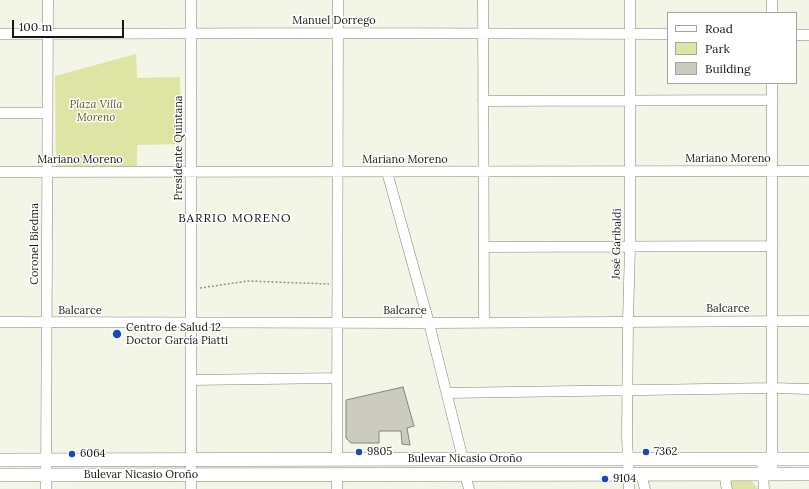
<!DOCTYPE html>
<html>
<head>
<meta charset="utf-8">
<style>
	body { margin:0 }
	#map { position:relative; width:809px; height:489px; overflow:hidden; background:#f3f5e7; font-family:Lora,serif }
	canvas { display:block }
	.legend { position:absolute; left:667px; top:12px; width:130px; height:72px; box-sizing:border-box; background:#fff; border:1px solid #a2a2a0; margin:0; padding:5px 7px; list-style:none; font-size:12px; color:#161712 }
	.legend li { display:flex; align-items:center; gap:8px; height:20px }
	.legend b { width:20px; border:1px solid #a2a2a0 }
	.scale { position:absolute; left:12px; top:20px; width:112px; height:18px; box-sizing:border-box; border:2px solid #161712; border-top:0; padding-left:5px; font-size:12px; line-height:14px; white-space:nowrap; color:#161712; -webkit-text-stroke:3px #fff; paint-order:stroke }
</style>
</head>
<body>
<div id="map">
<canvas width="809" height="489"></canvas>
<ul class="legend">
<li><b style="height:5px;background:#fff"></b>Road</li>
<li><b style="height:11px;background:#dee4a3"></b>Park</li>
<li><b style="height:11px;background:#cbccbf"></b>Building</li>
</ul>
<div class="scale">100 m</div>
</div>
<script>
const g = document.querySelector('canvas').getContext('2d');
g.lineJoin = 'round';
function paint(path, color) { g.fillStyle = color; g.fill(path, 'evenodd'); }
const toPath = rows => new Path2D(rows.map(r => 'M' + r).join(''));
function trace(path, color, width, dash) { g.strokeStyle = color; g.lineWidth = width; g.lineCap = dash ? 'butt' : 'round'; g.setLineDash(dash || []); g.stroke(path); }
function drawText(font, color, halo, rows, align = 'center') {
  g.font = font + ' Lora,serif'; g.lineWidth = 3; g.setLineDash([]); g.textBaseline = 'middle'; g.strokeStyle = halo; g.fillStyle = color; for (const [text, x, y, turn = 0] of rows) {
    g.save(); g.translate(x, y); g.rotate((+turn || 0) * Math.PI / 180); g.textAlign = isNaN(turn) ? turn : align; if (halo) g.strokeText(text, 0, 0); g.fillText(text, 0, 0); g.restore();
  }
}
paint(toPath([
	[136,54,137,78,180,77,181,144,137,145,137,166,56,166,55,76],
	[730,480,751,480,758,489,730,489]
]), '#dee4a3');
const building = toPath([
	[403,387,414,426,407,428,410,445,402,444,401,431,379,431,379,443,351,443,346,438,346,400,403,387]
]);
paint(building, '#cbccbf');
trace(building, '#848579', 1);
const minor = toPath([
	[483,0,484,322],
	[772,0,772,13],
	[0,34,338,33,668,34],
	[796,35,809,35],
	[772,83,772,474],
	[483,101,772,100],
	[0,113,47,113],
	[0,172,809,171],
	[387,172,429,323,463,459],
	[484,247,772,246],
	[0,322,429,323,809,321],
	[191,380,337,378],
	[447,393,772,388,809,389],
	[337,459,338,0],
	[762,460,764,489],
	[337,474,337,489],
	[465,474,469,489],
	[641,474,645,489],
	[725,474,726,485,727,489],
	[46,489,48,0],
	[191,489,191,0],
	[629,489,627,435,628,321,630,247,630,0]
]);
const major = toPath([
	[0,460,463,459,809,459],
	[0,475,809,474]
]);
trace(minor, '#838478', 11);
trace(major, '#838478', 14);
trace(toPath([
	[200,288,248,281,329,284]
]), '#919288', 1.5, [2, 2]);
trace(minor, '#fff', 10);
trace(major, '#fff', 13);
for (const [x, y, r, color] of [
	[117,334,5,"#164bb7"],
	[359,452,4,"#164bb7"],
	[646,452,4,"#164bb7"],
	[72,454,4,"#164bb7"],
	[605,479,4,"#164bb7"]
]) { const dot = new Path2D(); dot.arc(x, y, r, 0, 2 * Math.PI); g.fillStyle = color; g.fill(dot); trace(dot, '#fff', 1.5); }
drawText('11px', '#161712', '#fff', [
	["Manuel Dorrego",334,21],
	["Presidente Quintana",179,148,-90],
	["Mariano Moreno",728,159],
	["Mariano Moreno",80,160],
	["Mariano Moreno",405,160],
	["Coronel Biedma",35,244,-90],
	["José Garibaldi",617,244,-89],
	["Balcarce",728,309],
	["Balcarce",80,311],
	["Balcarce",405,311],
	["Bulevar Nicasio Oroño",465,459],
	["Bulevar Nicasio Oroño",141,475]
]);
drawText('italic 11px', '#585c0b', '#fff', [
	["Plaza Villa",96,105],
	["Moreno",96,118]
]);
drawText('11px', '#161712', '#fff', [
	["Centro de Salud 12",126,328],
	["Doctor García Piatti",126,341],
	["9805",367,452],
	["7362",654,452],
	["6064",80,454],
	["9104",613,479]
], 'left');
g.letterSpacing = '1px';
drawText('12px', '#161712', '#fff', [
	["BARRIO MORENO",235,219]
]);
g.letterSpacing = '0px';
</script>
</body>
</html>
